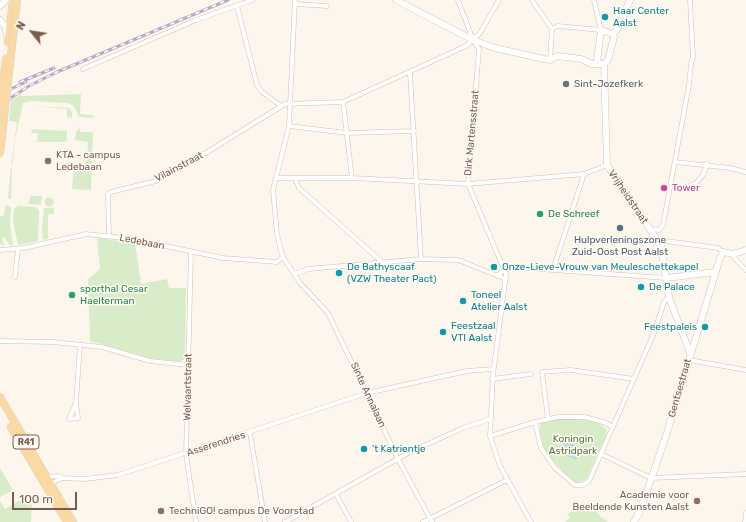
<!DOCTYPE html>
<html>
<head>
<meta charset="utf-8">
<style>
	body { margin:0 }
	#map { position:relative; width:746px; height:522px; overflow:hidden; background:#fdf6ec; font-family:Rubik,sans-serif }
	canvas { display:block }
	.north { position:absolute; left:12px; top:12px; width:40px; height:40px; -webkit-text-stroke:3px #fffaf3; paint-order:stroke; rotate:300deg; font-size:11px; font-weight:700; line-height:16px; text-align:center; color:#7a5c4d }
	.north::after { content:''; display:block; margin:auto; width:14px; height:18px; background:#7a5c4d; clip-path:polygon(50% 0,100% 100%,50% 72%,0 100%) }
	.scale { position:absolute; left:12px; top:492px; width:65px; height:18px; box-sizing:border-box; border:2px solid #7a5c4d; border-top:0; padding-left:5px; font-size:12px; line-height:14px; white-space:nowrap; color:#7a5c4d; -webkit-text-stroke:3px #fffaf3; paint-order:stroke }
</style>
</head>
<body>
<div id="map">
<canvas width="746" height="522"></canvas>
<div class="north">N</div>
<div class="scale">100 m</div>
</div>
<script>
const g = document.querySelector('canvas').getContext('2d');
g.lineJoin = 'round';
function paint(path, color) { g.fillStyle = color; g.fill(path, 'evenodd'); }
const toPath = rows => new Path2D(rows.map(r => 'M' + r).join(''));
function trace(path, color, width, dash) { g.strokeStyle = color; g.lineWidth = width; g.lineCap = dash ? 'butt' : 'round'; g.setLineDash(dash || []); g.stroke(path); }
function drawText(font, color, halo, rows, align = 'center') {
  g.font = font + ' Rubik,sans-serif'; g.lineWidth = 3; g.setLineDash([]); g.textBaseline = 'middle'; g.strokeStyle = halo; g.fillStyle = color; for (const [text, x, y, turn = 0] of rows) {
    g.save(); g.translate(x, y); g.rotate((+turn || 0) * Math.PI / 180); g.textAlign = isNaN(turn) ? turn : align; if (halo) g.strokeText(text, 0, 0); g.fillText(text, 0, 0); g.restore();
  }
}
paint(toPath([
	[22,94,22,96,81,94,80,114,92,115,93,118,79,117,74,106,68,103,32,101,23,103,15,140,12,165,11,165,17,122,9,121,11,100],
	[32,106,68,108,72,112,72,118,67,117,67,109],
	[80,127,80,132,93,132,91,190,72,189,74,168,84,169,85,161,87,161,88,142,75,140,76,132],
	[31,129,67,131,67,140,65,142,37,142,38,133,32,133],
	[11,167,12,168,11,199,8,199],
	[31,196,42,196,41,205,28,204],
	'44.5 202a4.5 4.5 0 1 1 9 0a4.5 4.5 0 1 1-9 0Z',
	[6,205,11,207,10,225,13,245,10,245,4,237,2,237,4,246,0,244,0,216,3,217],
	[18,206,35,207,39,210,38,241,18,245,13,221,14,209],
	[44,208,54,208,54,214,48,214,48,239,43,240,42,230],
	[97,238,135,243,141,284,167,279,169,288,186,288,185,359,179,362,153,359,90,341,88,279,100,269],
	[559,419,578,419,596,422,607,429,606,436,586,480,575,483,549,457,542,444,539,433,541,422],
	[0,468,13,490,0,497],
	[27,496,32,497,31,522,0,522,0,501,5,509],
	[591,502,600,516,608,522,565,522,570,518,567,514]
]), '#d8ecc9');
const water = toPath([
	[567,444,577,446,578,450,576,459,564,454,563,446,567,444]
]);
paint(water, '#bfe3e8');
trace(water, '#a5d3da', 1);
const street = toPath([
	[295,0,289,126,273,190,277,234,281,251,283,257,300,283,328,313,398,459,432,522],
	[458,0,473,40,479,49,468,184,506,274,493,375,490,436,500,466,531,522],
	[532,0,552,29,550,60],
	[295,4,327,6],
	[237,6,257,85,262,92,281,106],
	[552,29,558,26,601,30,594,0],
	[83,69,196,20,252,0],
	[410,73,421,259],
	[343,102,352,178],
	[289,126,347,133,414,131],
	[675,162,730,168,746,172],
	[276,178,352,178,468,184,584,174,607,165],
	[295,178,299,188,382,262],
	[670,186,683,188,695,184,703,175,707,164],
	[650,229,659,230,663,225,689,85,691,64,693,57,690,0],
	[109,236,108,194,111,192,156,181,204,154,285,104,343,102,466,46,480,33,499,0],
	[658,240,718,248,723,252],
	[0,250,24,248,86,234,132,239,223,258,277,262,283,257],
	[191,252,186,454,196,522],
	[733,254,736,260,746,270],
	[553,270,584,174],
	[294,274,308,269,421,259,458,260,506,279],
	[497,276,505,269,511,267,666,278],
	[15,277,18,249],
	[0,341,53,342,102,347,150,361,188,365],
	[689,360,746,370],
	[492,379,531,374],
	[76,403,69,419,78,418,76,403,80,345],
	[548,419,542,372,571,370,634,379],
	[535,422,541,448,555,468,575,485,583,485,589,481,654,333,664,302,669,297],
	[250,433,265,522],
	[490,436,535,422,558,417,585,417,606,423,613,427],
	[601,454,651,478,746,474],
	[47,477,59,476,62,478,85,479,118,475,367,393,467,371,493,369],
	[50,484,62,478],
	[336,494,351,522],
	[285,522,410,452,463,428,490,419],
	[423,522,507,480],
	[745,522,746,513]
]);
const secondary = toPath([
	[396,0,473,40,495,48,544,59,550,60,557,56,581,59,592,64,604,64],
	[0,6,6,0],
	[0,20,5,26,7,36],
	[613,34,618,28,630,0],
	[599,64,597,61,601,30,613,34],
	[604,64,607,165,661,246,669,297,690,353],
	[604,64,608,60,614,37,613,34],
	[666,278,716,272],
	[634,522,640,511,666,436,720,258,723,252,733,254,746,250]
]);
const primary = toPath([
	[8,42,13,0],
	[0,397,73,522],
	[11,427,67,522]
]);
trace(street, '#d1beb0', 5);
trace(secondary, '#d6c0b0', 7);
trace(primary, '#dad1cd', 8);
trace(street, '#fff', 4);
trace(secondary, '#fff', 6);
trace(primary, '#fbd9a5', 7);
const rail = toPath([
	[20,82,54,68],
	[0,94,26,82],
	[0,105,29,86,57,72,228,0]
]);
trace(rail, '#b9a8c9', 3);
trace(rail, '#fffaf3', 1.5, [4.5]);
const primaryBridge = toPath([
	[0,110,6,58],
	[0,154,17,0]
]);
trace(primaryBridge, '#dad1cd', 8, []);
trace(primaryBridge, '#fbd9a5', 7);
for (const [x, y, r, color] of [
	[605,17,4,"#0f9aa8"],
	[566,84,4,"#6b7280"],
	[48,161,4,"#8d6e63"],
	[664,188,4,"#d1479c"],
	[540,214,4,"#2e9e5b"],
	[620,228,4,"#5c6f8a"],
	[494,267,4,"#0f9aa8"],
	[339,273,4,"#0f9aa8"],
	[641,287,4,"#0f9aa8"],
	[72,295,4,"#2e9e5b"],
	[463,301,4,"#0f9aa8"],
	[705,327,4,"#0f9aa8"],
	[443,332,4,"#0f9aa8"],
	[364,449,4,"#0f9aa8"],
	[697,501,4,"#8d6e63"],
	[161,511,4,"#8d6e63"]
]) { const dot = new Path2D(); dot.arc(x, y, r, 0, 2 * Math.PI); g.fillStyle = color; g.fill(dot); trace(dot, '#fffaf3', 1.5); }
for (const [x, y, w] of [
	[26,442,26]
]) { const box = new Path2D(); box.roundRect(x - w / 2, y - 7, w, 14, 3); g.fillStyle = '#fffaf3'; g.fill(box); trace(box, '#7a5c4d', 1); }
drawText('bold 9px', '#7a5c4d', null, [
	["R41",26,442]
]);
drawText('10px', '#0d838f', '#fffaf3', [
	["Haar Center",613,11],
	["Aalst",613,23],
	["De Bathyscaaf",347,267],
	["(VZW Theater Pact)",347,279],
	["Onze-Lieve-Vrouw van Meuleschettekapel",502,267],
	["De Palace",649,287],
	["Toneel",471,295],
	["Atelier Aalst",471,307],
	["Feestzaal",451,326],
	["VTI Aalst",451,338],
	["Feestpaleis",697,327,"right"],
	["'t Katrientje",372,449]
], 'left');
drawText('10px', '#5b616d', '#fffaf3', [
	["Sint-Jozefkerk",574,84]
], 'left');
drawText('10px', '#7a5c4d', '#fffaf3', [
	["Dirk Martensstraat",472,133,-85],
	["Vilainstraat",179,167,-28],
	["Vrijheidstraat",628,197,56],
	["Ledebaan",142,242,11],
	["Welvaartstraat",188,387,-89],
	["Gentsestraat",680,388,-74],
	["Sinte Annalaan",368,395,65],
	["Asserendries",216,444,-18]
]);
drawText('10px', '#785e54', '#fffaf3', [
	["KTA - campus",56,155],
	["Ledebaan",56,167],
	["Academie voor",689,495,"right"],
	["Beeldende Kunsten Aalst",689,507,"right"],
	["TechniGO! campus De Voorstad",169,511]
], 'left');
drawText('10px', '#b23c85', '#fffaf3', [
	["Tower",672,188]
], 'left');
drawText('10px', '#27864d', '#fffaf3', [
	["De Schreef",548,214],
	["sporthal Cesar",80,289],
	["Haelterman",80,301]
], 'left');
drawText('10px', '#4e5e75', '#fffaf3', [
	["Hulpverleningszone",620,240],
	["Zuid-Oost Post Aalst",620,252]
]);
drawText('10px', '#537a41', '#fffaf3', [
	["Koningin",573,439],
	["Astridpark",573,451]
]);
</script>
</body>
</html>
